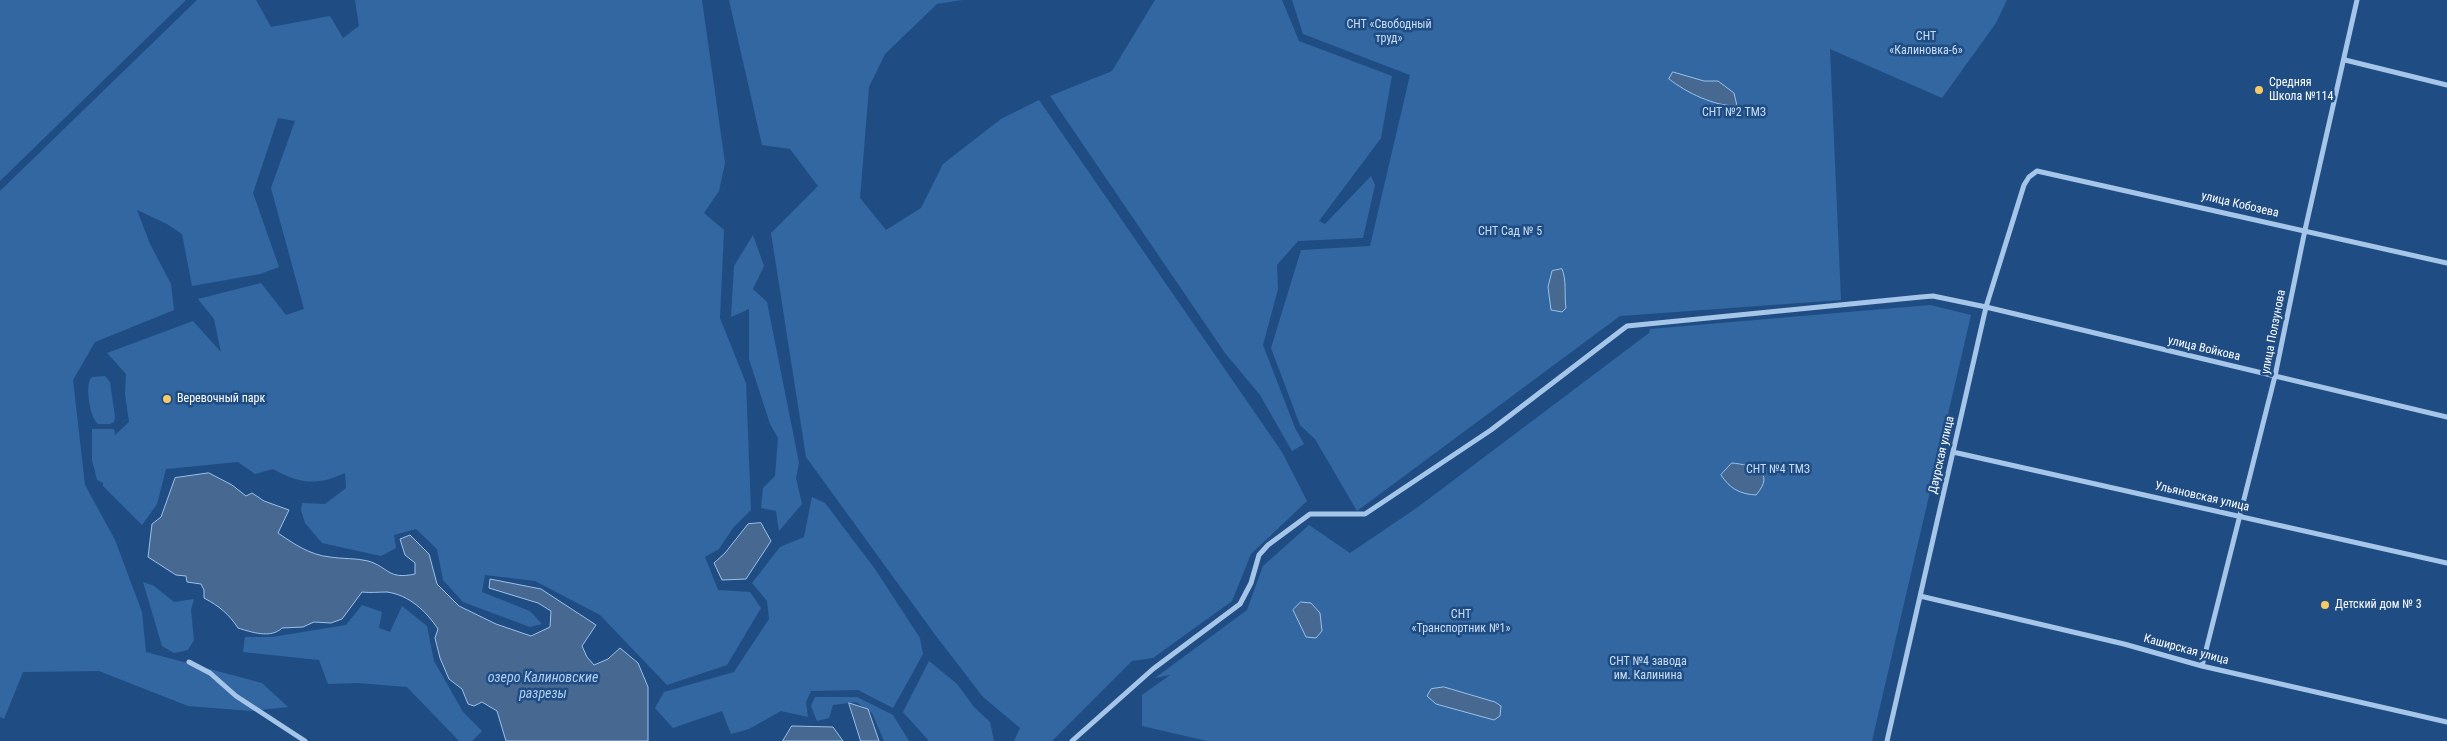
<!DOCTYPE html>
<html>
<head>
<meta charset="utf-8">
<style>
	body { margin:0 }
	canvas { display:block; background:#1f4d83 }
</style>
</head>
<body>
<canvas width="2447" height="741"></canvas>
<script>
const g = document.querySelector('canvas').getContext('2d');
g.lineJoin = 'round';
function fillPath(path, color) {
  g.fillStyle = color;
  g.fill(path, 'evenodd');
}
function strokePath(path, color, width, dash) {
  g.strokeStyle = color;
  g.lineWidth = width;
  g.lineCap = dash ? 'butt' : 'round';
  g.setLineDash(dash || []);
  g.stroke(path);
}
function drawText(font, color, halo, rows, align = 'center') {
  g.font = font + ' "Roboto Condensed",sans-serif';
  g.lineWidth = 5;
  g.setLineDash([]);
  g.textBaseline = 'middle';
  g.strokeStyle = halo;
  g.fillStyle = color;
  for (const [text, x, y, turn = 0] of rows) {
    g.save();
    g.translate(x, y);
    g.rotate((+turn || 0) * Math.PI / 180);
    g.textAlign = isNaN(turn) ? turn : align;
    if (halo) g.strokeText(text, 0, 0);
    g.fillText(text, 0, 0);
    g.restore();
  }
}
const green = new Path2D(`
	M 0,0 L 186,0 L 0,181 Z
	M 197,0 L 256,0 L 271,27 L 330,16 L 343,38 L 359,26 L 355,0 L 702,0 L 725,163 L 719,191 L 704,213 L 724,230 L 720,318 L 746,383 L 751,510 L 733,528 L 719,549 L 705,557 L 718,590 L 750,592 L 761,608 L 727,665 L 667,685 L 600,615 L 535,581 L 485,575 L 482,592 L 530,611 L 542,624 L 530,627 L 463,602 L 443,580 L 437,549 L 416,529 L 394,535 L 396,548 L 381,556 L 322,543 L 305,523 L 301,510 L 302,503 L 325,504 L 346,488 L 345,473 C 317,486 300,484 273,469 L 255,474 L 238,462 L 166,469 L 157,504 L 142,525 L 103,486 L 103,483 L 97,480 L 92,460 L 92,429 L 114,429 L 115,435 L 129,422 L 125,394 L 126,374 L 107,353 L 193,321 L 221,352 L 214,319 L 198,299 L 261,283 L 286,315 L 304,309 L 271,188 L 295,121 L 278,118 L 253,193 L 279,267 L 260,274 L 192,286 L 182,234 L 167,224 L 137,210 L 150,244 L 171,284 L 174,310 L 95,342 L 73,380 L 85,485 L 115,540 L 142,612 L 146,652 L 262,683 L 288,707 L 251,711 L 188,706 L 99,671 L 23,672 L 4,719 L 0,717 L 0,191 Z
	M 729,0 L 962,0 L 937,4 L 885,54 L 869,87 L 860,198 L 886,230 L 921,208 L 943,164 L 1001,119 L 1039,100 L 1282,452 L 1307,501 L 1251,554 L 1232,601 L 1153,658 L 1132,661 L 1052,741 L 1014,741 L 1020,728 L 983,697 L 936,636 L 806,457 L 771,233 L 818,186 L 790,149 L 762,145 Z
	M 1155,0 L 1282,0 L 1299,41 L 1392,76 L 1381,138 L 1319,221 L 1325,224 L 1371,176 L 1375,185 L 1363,238 L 1298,241 L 1277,265 L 1278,289 L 1263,345 L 1295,428 L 1304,444 L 1292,451 L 1260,395 L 1225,353 L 1050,96 L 1112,71 Z
	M 1292,0 L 2007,0 L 1996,23 L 1942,98 L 1830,49 L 1841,300 L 1620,316 L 1357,511 L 1315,439 L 1300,425 L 1271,348 L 1301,250 L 1370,246 L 1410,75 L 1303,34 Z
	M 753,235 L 764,266 L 753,289 L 767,302 L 799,463 L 796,478 L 802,504 L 779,531 L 776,511 L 761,508 L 763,488 L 775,476 L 778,438 L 770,424 L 749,359 L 749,309 L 731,317 L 734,266 Z
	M 1930,305 L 1971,315 L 1872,741 L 1207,741 L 1142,726 L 1142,695 L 1170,675 L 1155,678 L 1247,610 L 1263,566 L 1309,525 L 1350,553 L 1418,507 L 1649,333 L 1650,329 Z
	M 105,376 L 110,382 L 115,417 L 114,422 L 110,424 L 98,424 C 90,418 84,383 92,377 Z
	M 812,497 L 825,503 L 875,569 L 920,638 L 923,654 L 893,708 L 858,690 L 811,691 L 806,702 L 808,717 L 781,711 L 749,729 L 731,734 L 722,711 L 673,728 L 655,708 L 664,692 L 734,672 L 769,619 L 767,601 L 752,583 L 780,547 L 804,537 Z
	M 143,582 L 154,586 L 174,602 L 194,599 L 191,610 L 194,640 L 188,650 L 174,653 L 162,646 Z
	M 362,605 L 382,612 L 379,628 L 390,632 L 402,606 L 427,626 L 434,661 L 463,712 L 482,731 L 472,741 L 459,741 L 407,687 L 358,683 L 328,684 L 319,660 L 243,652 L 245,637 L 272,637 L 346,625 Z
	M 929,661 L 957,684 L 974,707 L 990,722 L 994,741 L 929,741 L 903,712 Z
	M 815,697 L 857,697 L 893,715 L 909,741 L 884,741 L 872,713 L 856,702 L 833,705 L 829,718 L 817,721 L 811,706 Z`);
const water = new Path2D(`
	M 1673,72 L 1704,81 L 1718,81 L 1734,93 L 1737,106 C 1714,106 1687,93 1669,79 Z
	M 1562,269 C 1567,280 1564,295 1566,308 L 1562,312 L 1551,310 L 1548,287 L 1552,271 Z
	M 1732,463 C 1752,465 1777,471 1756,495 C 1740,494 1730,489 1721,475 Z
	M 209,473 L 232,485 L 246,496 L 252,493 L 264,501 L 289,510 L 278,533 C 294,544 310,555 330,557 C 342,559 357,558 368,561 C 389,567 387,580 415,574 L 415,563 L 405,555 L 400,539 L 410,535 L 429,554 L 437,584 L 459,606 L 496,624 L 531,636 L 550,627 L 551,611 L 538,603 L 489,588 L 490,579 L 541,589 L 596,625 L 582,646 L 587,657 L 594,665 L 608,659 L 620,648 L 638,663 L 648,687 L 648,741 L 506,741 L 497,711 L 482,702 L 474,706 L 468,704 L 462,689 L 449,679 L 440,658 L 435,638 L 438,629 C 426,611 409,595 387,592 C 379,592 370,593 362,592 L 342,619 L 331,623 L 314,622 L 303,627 L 282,628 C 271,639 251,632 238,628 C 229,614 219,606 204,598 L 204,590 L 201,584 L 187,582 L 186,576 L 176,575 L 148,557 L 152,524 L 161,517 L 175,478 Z
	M 761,523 L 771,541 L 746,579 L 722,580 L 714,563 L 725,553 L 748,524 Z
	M 1301,602 L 1311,603 L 1320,613 L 1322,631 L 1316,638 L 1306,637 L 1293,610 Z
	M 1444,687 L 1495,702 L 1501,706 L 1500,716 L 1494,720 L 1436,704 L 1427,696 L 1431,689 Z
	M 849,703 L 868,709 L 879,741 L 861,741 Z
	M 792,726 L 833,727 L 843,741 L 783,741 Z`);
const street = new Path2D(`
	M 2345,60 L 2447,85
	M 1953,452 L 2447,563
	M 1920,596 L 2124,644 L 2202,666 L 2447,722
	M 189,662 L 210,673 L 236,696 L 305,741
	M 2202,666 L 2275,376 L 2305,230 L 2357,0
	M 1072,741 L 1153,669 L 1240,604 L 1251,583 L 1259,555 L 1268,545 L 1310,514 L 1365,514 L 1491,430 L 1627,326 L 1921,297 L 1933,296 L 1986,307 L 2447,417
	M 1887,741 L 1986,307 L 2024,185 L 2029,177 L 2037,171 L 2447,263`);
const markers = [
	[2259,90,5,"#f8ca65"],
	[167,399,5,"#f8ca65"],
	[2325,605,5,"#f8ca65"]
];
const parkNames = [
	["СНТ «Свободный",1389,25],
	["труд»",1389,39],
	["СНТ",1926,37],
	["«Калиновка-6»",1926,51],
	["СНТ №2 ТМЗ",1734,113],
	["СНТ Сад № 5",1510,232],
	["СНТ №4 ТМЗ",1778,470],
	["СНТ",1461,615],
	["«Транспортник №1»",1461,629],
	["СНТ №4 завода",1648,662],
	["им. Калинина",1648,676]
];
const poiNames = [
	["Средняя",2269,83],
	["Школа №114",2269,97],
	["Веревочный парк",177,399],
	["Детский дом № 3",2335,605]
];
const streetNames = [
	["улица Кобозева",2240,205,13],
	["улица Ползунова",2274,332,-79],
	["улица Войкова",2204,349,13],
	["Даурская улица",1942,455,-77],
	["Ульяновская улица",2202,497,13],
	["Каширская улица",2186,650,15]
];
const waterNames = [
	["озеро Калиновские",543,678],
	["разрезы",543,694]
];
fillPath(green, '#3267a1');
fillPath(water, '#476890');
strokePath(water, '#99c1eb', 1);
strokePath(street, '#a5c5e9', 5);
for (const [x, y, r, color] of markers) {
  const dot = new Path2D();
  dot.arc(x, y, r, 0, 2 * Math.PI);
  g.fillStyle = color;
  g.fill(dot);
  strokePath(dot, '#1f4d83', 2);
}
drawText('12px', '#cadff7', '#1f4d83', parkNames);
drawText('12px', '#fff', '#1f4d83', poiNames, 'left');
drawText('12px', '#fff', '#1f4d83', streetNames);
drawText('italic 14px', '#b1cff1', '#1f4d83', waterNames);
</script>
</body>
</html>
